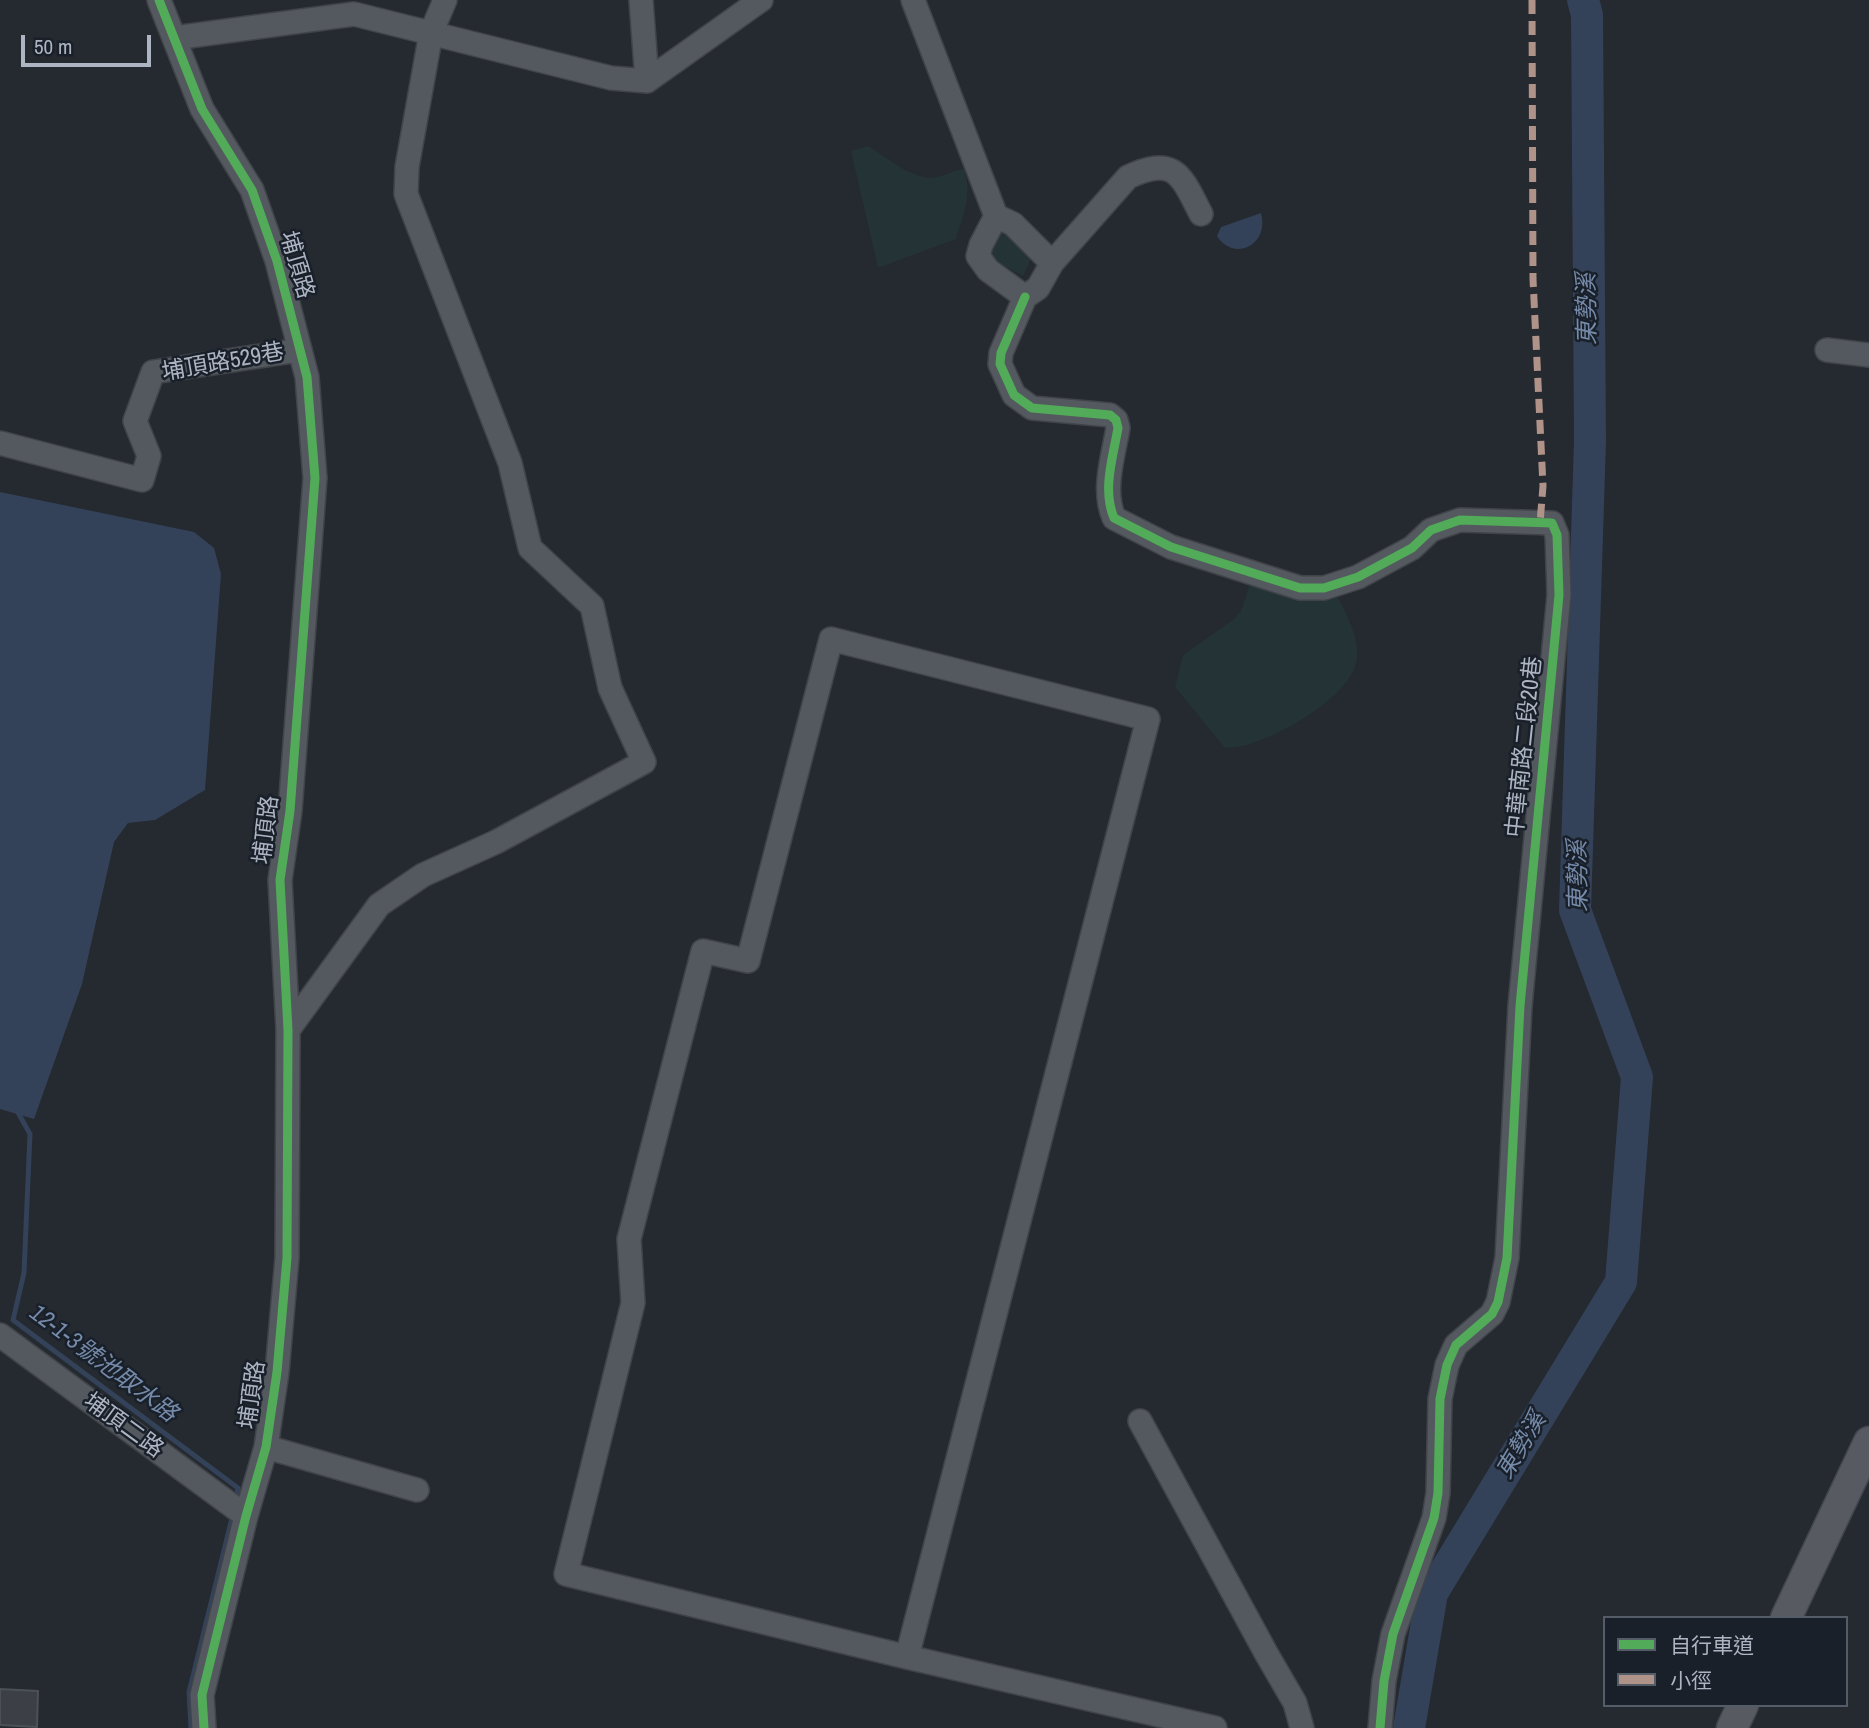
<!DOCTYPE html>
<html>
<head>
<meta charset="utf-8">
<style>
	body { margin:0 }
	#map { position:relative; width:1869px; height:1728px; overflow:hidden; background:#252930; font-family:"Archivo Narrow","Noto Sans TC",sans-serif }
	canvas { display:block }
	.legend { position:absolute; left:1603px; top:1616px; width:245px; height:91px; box-sizing:border-box; background:#19202a; border:2px solid #545c67; margin:0; padding:9px 12px; list-style:none; font-size:21px; color:#adb5c3 }
	.legend li { display:flex; align-items:center; gap:14px; height:35px }
	.legend b { width:35px; border:2px solid #545c67 }
	.scale { position:absolute; left:21px; top:35px; width:130px; height:32px; box-sizing:border-box; border:4px solid #adb5c3; border-top:0; padding-left:9px; font-size:21px; line-height:24px; white-space:nowrap; color:#adb5c3; -webkit-text-stroke:5px #19202a; paint-order:stroke }
</style>
</head>
<body>
<div id="map">
<canvas width="1869" height="1728"></canvas>
<ul class="legend">
<li><b style="height:9px;background:#51ab58"></b>自行車道</li>
<li><b style="height:9px;background:#af9288"></b>小徑</li>
</ul>
<div class="scale">50 m</div>
</div>
<script>
const g = document.querySelector('canvas').getContext('2d');
g.lineJoin = 'round';
function fillPath(path, color) {
  g.fillStyle = color;
  g.fill(path, 'evenodd');
}
function strokePath(path, color, width, dash) {
  g.strokeStyle = color;
  g.lineWidth = width;
  g.lineCap = dash ? 'butt' : 'round';
  g.setLineDash(dash || []);
  g.stroke(path);
}
function drawText(font, color, halo, rows, align = 'center') {
  g.font = font + ' "Archivo Narrow","Noto Sans TC",sans-serif';
  g.lineWidth = 5;
  g.setLineDash([]);
  g.textBaseline = 'middle';
  g.strokeStyle = halo;
  g.fillStyle = color;
  for (const [text, x, y, turn = 0] of rows) {
    g.save();
    g.translate(x, y);
    g.rotate((+turn || 0) * Math.PI / 180);
    g.textAlign = isNaN(turn) ? turn : align;
    if (halo) g.strokeText(text, 0, 0);
    g.fillText(text, 0, 0);
    g.restore();
  }
}
const green = new Path2D(`
	M 868,146 C 887,157 914,182 937,177 C 947,175 954,170 964,169 C 973,195 963,214 956,239 L 878,268 L 851,151 Z
	M 991,210 L 1033,254 L 1023,276 L 982,254 Z
	M 1253,575 L 1331,583 C 1341,606 1360,633 1357,659 C 1351,697 1281,735 1247,745 C 1240,747 1232,747 1225,748 L 1175,687 L 1183,655 L 1233,620 L 1241,611 Z`);
const water = new Path2D(`
	M 1261,213 C 1270,246 1233,262 1217,236 L 1221,227 Z
	M 0,492 L 194,532 L 214,548 L 221,574 L 205,790 L 155,820 L 128,823 L 114,842 L 82,984 L 34,1119 L 0,1109 Z`);
const stream = new Path2D(`
	M 16,1109 L 30,1134 L 24,1273 L 13,1320 L 238,1488 L 236,1499 L 233,1497
	M 191,1728 L 189,1692 L 231,1522`);
const river = new Path2D(`
	M 1409,1728 L 1432,1593 L 1621,1282 L 1637,1077 L 1575,910 L 1590,441 L 1587,15 L 1583,0`);
const building = new Path2D(`
	M 0,1689 L 38,1691 L 37,1727 L 0,1725 Z`);
const minor = new Path2D(`
	M 159,0 L 202,109 L 252,190 L 277,261 L 307,377 L 315,478 L 290,811 L 280,880 L 288,1030 L 287,1258 L 277,1372 L 266,1447 L 246,1516 L 202,1695 L 204,1728
	M 641,0 L 647,81
	M 913,0 L 996,216 L 1013,224 L 1052,263
	M 174,38 L 354,14 L 611,78 L 647,81 L 761,0
	M 996,216 L 981,245 L 978,256 L 988,270 L 1025,297
	M 1025,297 L 1001,353 L 1000,364 L 1014,395 L 1032,408 L 1110,415 L 1116,420 L 1118,428 C 1113,457 1102,490 1114,518 L 1171,547 L 1300,588 L 1324,588 L 1358,577 L 1412,548 L 1431,530 L 1460,520 L 1552,523 L 1557,535 L 1559,595 L 1520,1006 L 1507,1258 L 1498,1302 L 1492,1314 L 1456,1345 L 1447,1365 L 1440,1399 L 1438,1493 L 1434,1518 L 1393,1634 L 1384,1681 L 1380,1728
	M 1025,297 L 1038,288 L 1052,263 L 1128,177 C 1175,155 1181,175 1201,214
	M 1827,350 L 1869,355
	M 0,443 L 142,480 L 149,456 L 135,421 L 153,372 L 300,350
	M 288,1030 L 379,905 L 423,875 L 496,842 L 644,762 L 610,688 L 592,606 L 530,548 L 510,463 L 406,194 L 407,167 L 431,33 L 445,0
	M 0,1335 L 246,1516
	M 1140,1421 L 1266,1653 L 1295,1703 L 1302,1728
	M 266,1447 L 417,1490
	M 907,1657 L 1148,719 L 831,639 L 748,961 L 703,951 L 629,1239 L 633,1303 L 566,1574 L 907,1657 L 1215,1728`);
const major = new Path2D(`
	M 1786,1618 L 1869,1442
	M 1732,1728 L 1743,1705`);
const quiet = new Path2D(`
	M 1532,0 L 1533,279 L 1543,486 L 1540,523`);
const cycleway = new Path2D(`
	M 159,0 L 202,109 L 252,190 L 277,261 L 307,377 L 315,478 L 290,811 L 280,880 L 288,1030 L 287,1258 L 277,1372 L 266,1447 L 246,1516 L 202,1695 L 204,1728
	M 1025,297 L 1001,353 L 1000,364 L 1014,395 L 1032,408 L 1110,415 L 1116,420 L 1118,428 C 1113,457 1102,490 1114,518 L 1171,547 L 1300,588 L 1324,588 L 1358,577 L 1412,548 L 1431,530 L 1460,520 L 1552,523 L 1557,535 L 1559,595 L 1520,1006 L 1507,1258 L 1498,1302 L 1492,1314 L 1456,1345 L 1447,1365 L 1440,1399 L 1438,1493 L 1434,1518 L 1393,1634 L 1384,1681 L 1380,1728`);
const streetNames = [
	["埔頂路",296,265,74],
	["埔頂路529巷",223,363,-10],
	["中華南路二段20巷",1525,747,-84],
	["埔頂路",267,830,-83],
	["埔頂路",253,1395,-82],
	["埔頂二路",123,1426,36]
];
const waterNames = [
	["東勢溪",1588,309,-91],
	["東勢溪",1579,876,-91],
	["12-1-3號池取水路",103,1364,37],
	["東勢溪",1522,1446,-59]
];
fillPath(green, '#233336');
fillPath(water, '#334258');
strokePath(stream, '#334258', 5);
strokePath(river, '#334258', 32);
fillPath(building, '#3c3f45');
strokePath(building, '#4c5158', 2);
strokePath(minor, '#404449', 26);
strokePath(major, '#42464d', 33);
strokePath(minor, '#54585f', 23);
strokePath(major, '#575a61', 30);
strokePath(quiet, '#af9288', 7, [14, 7]);
strokePath(cycleway, '#51ab58', 9);
drawText('23px', '#adb5c3', '#19202a', streetNames);
drawText('italic 24px', '#768baa', '#19202a', waterNames);
</script>
</body>
</html>
